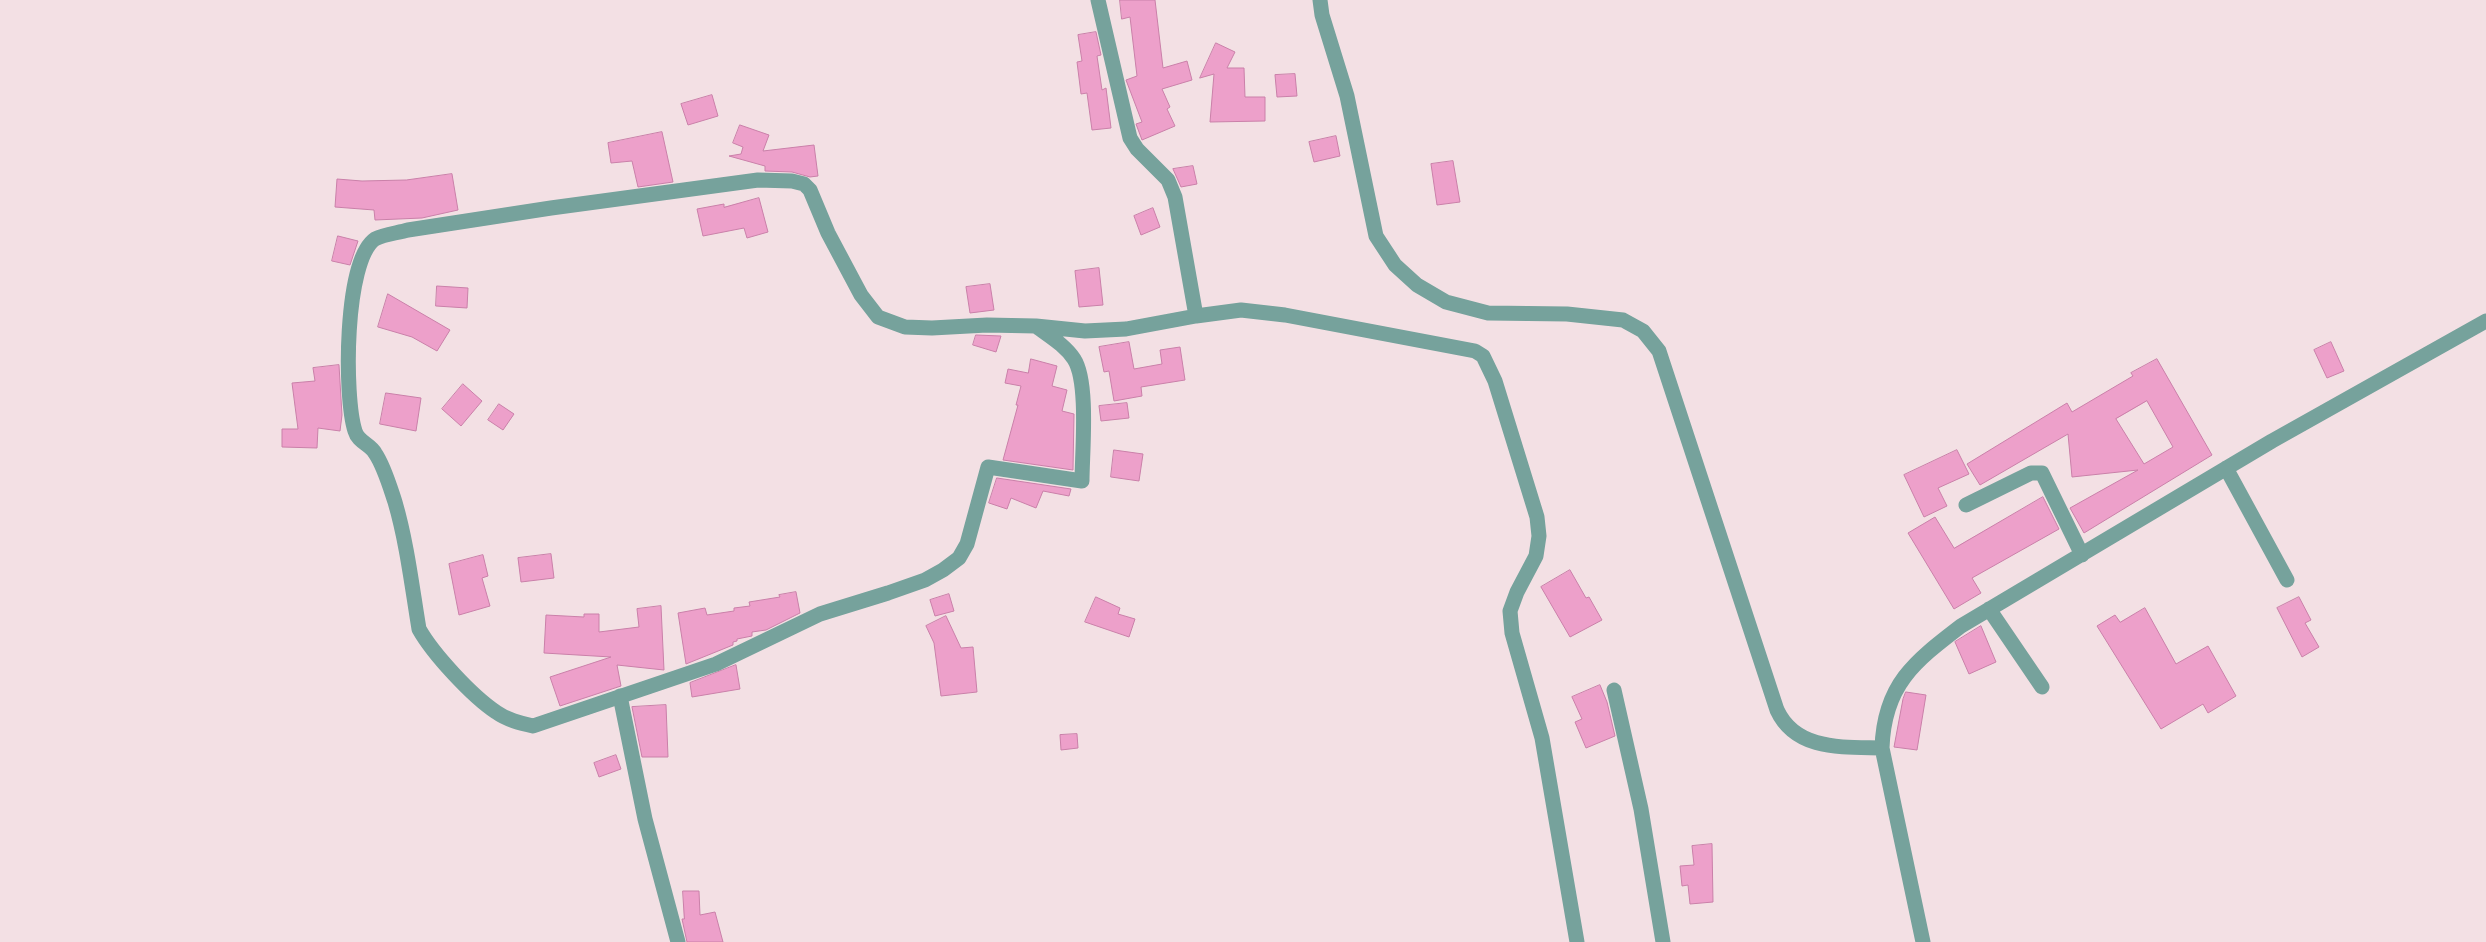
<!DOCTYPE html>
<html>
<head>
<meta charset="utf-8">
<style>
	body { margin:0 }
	canvas { display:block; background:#f3e0e4 }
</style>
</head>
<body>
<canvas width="2486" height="942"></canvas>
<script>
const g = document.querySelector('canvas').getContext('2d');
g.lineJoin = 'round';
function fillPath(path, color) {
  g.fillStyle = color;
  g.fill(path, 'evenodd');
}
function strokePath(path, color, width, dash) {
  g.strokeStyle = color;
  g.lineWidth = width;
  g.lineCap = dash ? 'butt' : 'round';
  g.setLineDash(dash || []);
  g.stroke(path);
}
const building = new Path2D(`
	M 1120,0 L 1155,0 L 1163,68 L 1187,61 L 1192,80 L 1162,89 L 1170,107 L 1167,109 L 1175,126 L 1142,140 L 1136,124 L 1142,122 L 1126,80 L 1137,76 L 1130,17 L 1122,19 Z
	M 1096,32 L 1101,55 L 1097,56 L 1102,90 L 1106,88 L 1111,128 L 1092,130 L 1087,93 L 1081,94 L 1077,62 L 1082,61 L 1078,35 Z
	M 1216,43 L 1235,52 L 1227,68 L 1244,68 L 1245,97 L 1265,97 L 1265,121 L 1210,122 L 1214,74 L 1200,78 Z
	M 1295,74 L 1297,96 L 1277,97 L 1275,75 Z
	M 712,95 L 718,116 L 688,125 L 681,104 Z
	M 740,125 L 769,135 L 763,151 L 814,145 L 818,176 L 810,177 L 792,172 L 765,171 L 765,166 L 729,156 L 741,154 L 743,147 L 733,143 Z
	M 662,132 L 673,182 L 638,187 L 632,161 L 611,163 L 608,143 Z
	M 1336,136 L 1340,156 L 1314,162 L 1309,142 Z
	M 1453,161 L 1460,202 L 1437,205 L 1431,164 Z
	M 1193,166 L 1197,184 L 1181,187 L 1173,169 Z
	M 452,174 L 458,210 L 422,218 L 375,220 L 374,210 L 335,207 L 337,179 L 362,181 L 406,180 Z
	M 759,198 L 768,232 L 747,238 L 744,228 L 703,236 L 697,209 L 724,204 L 724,207 Z
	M 1153,208 L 1160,227 L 1141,235 L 1134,216 Z
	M 338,236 L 358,241 L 350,265 L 332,261 Z
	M 1099,268 L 1103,305 L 1079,307 L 1075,271 Z
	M 990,284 L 994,310 L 970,313 L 966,287 Z
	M 437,286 L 468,288 L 467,308 L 436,306 Z
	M 388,294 L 450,330 L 437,351 L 412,337 L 378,327 Z
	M 976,335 L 1001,336 L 996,352 L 973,345 Z
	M 1129,342 L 1134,369 L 1162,364 L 1160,350 L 1180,347 L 1185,380 L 1141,387 L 1142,396 L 1114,401 L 1109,371 L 1104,372 L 1099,347 Z
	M 2331,342 L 2344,371 L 2327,378 L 2314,350 Z
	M 1031,359 L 1057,366 L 1052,386 L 1067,390 L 1062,411 L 1074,414 L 1073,470 L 1003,460 L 1018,405 L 1016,405 L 1021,386 L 1005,383 L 1008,369 L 1028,373 Z
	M 2157,359 L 2212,455 L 2084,533 L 2070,508 L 2138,470 L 2072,477 L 2068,434 L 1980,485 L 1967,464 L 2067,403 L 2072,412 L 2133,376 L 2131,373 ZM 2147,401 L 2173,447 L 2144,464 L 2116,419 Z
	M 339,365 L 342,415 L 340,431 L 318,428 L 317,448 L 282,447 L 282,429 L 298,429 L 292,383 L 315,381 L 313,368 Z
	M 463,384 L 482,401 L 461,426 L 442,409 Z
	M 386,393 L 421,398 L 416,431 L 380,424 Z
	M 1127,403 L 1129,418 L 1101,421 L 1099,406 Z
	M 499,404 L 514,414 L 503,430 L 488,420 Z
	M 1114,450 L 1143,454 L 1139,481 L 1111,477 Z
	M 1957,450 L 1969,474 L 1938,488 L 1947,506 L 1924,517 L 1904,475 Z
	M 997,478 L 1071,489 L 1069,496 L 1043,491 L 1036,508 L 1011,498 L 1007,509 L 989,503 Z
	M 2043,497 L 2059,529 L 1972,578 L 1981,593 L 1954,609 L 1908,533 L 1935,517 L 1954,548 Z
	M 551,554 L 554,578 L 521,582 L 518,558 Z
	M 483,555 L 488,576 L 482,578 L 490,606 L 459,615 L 449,564 Z
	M 1570,570 L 1586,598 L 1589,597 L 1602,620 L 1570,637 L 1541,587 Z
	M 796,592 L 800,613 L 766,630 L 752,632 L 752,636 L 737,639 L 737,641 L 733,642 L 733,645 L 686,664 L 678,613 L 705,608 L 707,615 L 734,611 L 734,608 L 750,606 L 749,602 L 780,597 L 779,595 Z
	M 949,594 L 954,611 L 935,616 L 930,600 Z
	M 1096,597 L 1120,608 L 1118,614 L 1135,619 L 1129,637 L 1085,622 Z
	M 2299,597 L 2311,620 L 2305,623 L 2319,647 L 2302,657 L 2277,608 Z
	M 661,606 L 664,670 L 617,665 L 621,686 L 560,706 L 550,677 L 611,657 L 544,653 L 546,615 L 584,617 L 584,614 L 599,614 L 599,632 L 639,627 L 637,609 Z
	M 2145,608 L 2176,664 L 2208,646 L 2236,696 L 2208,713 L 2203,704 L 2161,729 L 2097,626 L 2115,615 L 2120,622 Z
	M 946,616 L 961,648 L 973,647 L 977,692 L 941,696 L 934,643 L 926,626 Z
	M 1981,626 L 1996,662 L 1969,674 L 1955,642 Z
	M 736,665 L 740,689 L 692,697 L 690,683 Z
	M 1600,685 L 1607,702 L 1615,736 L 1586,748 L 1575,722 L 1582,719 L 1572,697 Z
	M 1906,692 L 1926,695 L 1917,750 L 1894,747 L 1903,699 Z
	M 666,705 L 668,757 L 642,757 L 632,707 Z
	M 1077,734 L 1078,748 L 1061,750 L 1060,735 Z
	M 616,755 L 621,769 L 599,777 L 594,763 Z
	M 1712,844 L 1713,902 L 1690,904 L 1688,885 L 1682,886 L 1680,866 L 1694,865 L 1692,846 Z
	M 683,891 L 699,891 L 700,915 L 715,912 L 723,942 L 687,942 L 682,919 L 684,919 Z`);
const minor = new Path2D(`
	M 1098,0 L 1130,138 L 1137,149 L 1168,180 L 1175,197 L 1196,316 L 1241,310 L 1285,315 L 1475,351 L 1483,356 L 1495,381 L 1537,517 L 1539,536 L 1536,556 L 1517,592 L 1510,611 L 1512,633 L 1542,738 L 1577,942
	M 1320,0 L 1322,15 L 1347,96 L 1376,236 L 1395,265 L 1417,285 L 1446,302 L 1488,313 L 1567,314 L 1623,320 L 1643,331 L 1659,351 L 1777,710 C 1796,751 1843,747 1882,748
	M 1036,326 C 1049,336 1065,345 1074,359 C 1089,382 1082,453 1082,481 L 988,467 L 967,544 L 959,558 L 943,570 L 925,580 L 888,593 L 820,614 L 716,664 L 533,726 C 520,723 507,720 496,712 C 472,696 433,654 419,629 C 412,587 407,543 395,502 C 390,487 384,466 375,453 C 370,444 358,442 355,431 C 344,397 344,261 375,239 C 384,234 398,233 408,230 L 551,208 L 758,180 L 792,181 L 804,184 L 810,190 L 828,233 L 861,295 L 878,317 L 905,327 L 932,328 L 987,325 L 1036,326 L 1085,331 L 1126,329 L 1196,316
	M 2226,468 L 2287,580
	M 1966,505 L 2031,473 L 2042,473 L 2082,555
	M 1989,609 L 2042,687
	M 1614,690 L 1641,809 L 1663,942
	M 620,696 L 645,819 L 678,942
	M 1923,942 L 1882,748 C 1884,685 1914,662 1961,626 L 2272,441 L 2486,321`);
fillPath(building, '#eda0ca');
strokePath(building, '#ca80a9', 1);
strokePath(minor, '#76a29c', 15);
</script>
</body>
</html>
